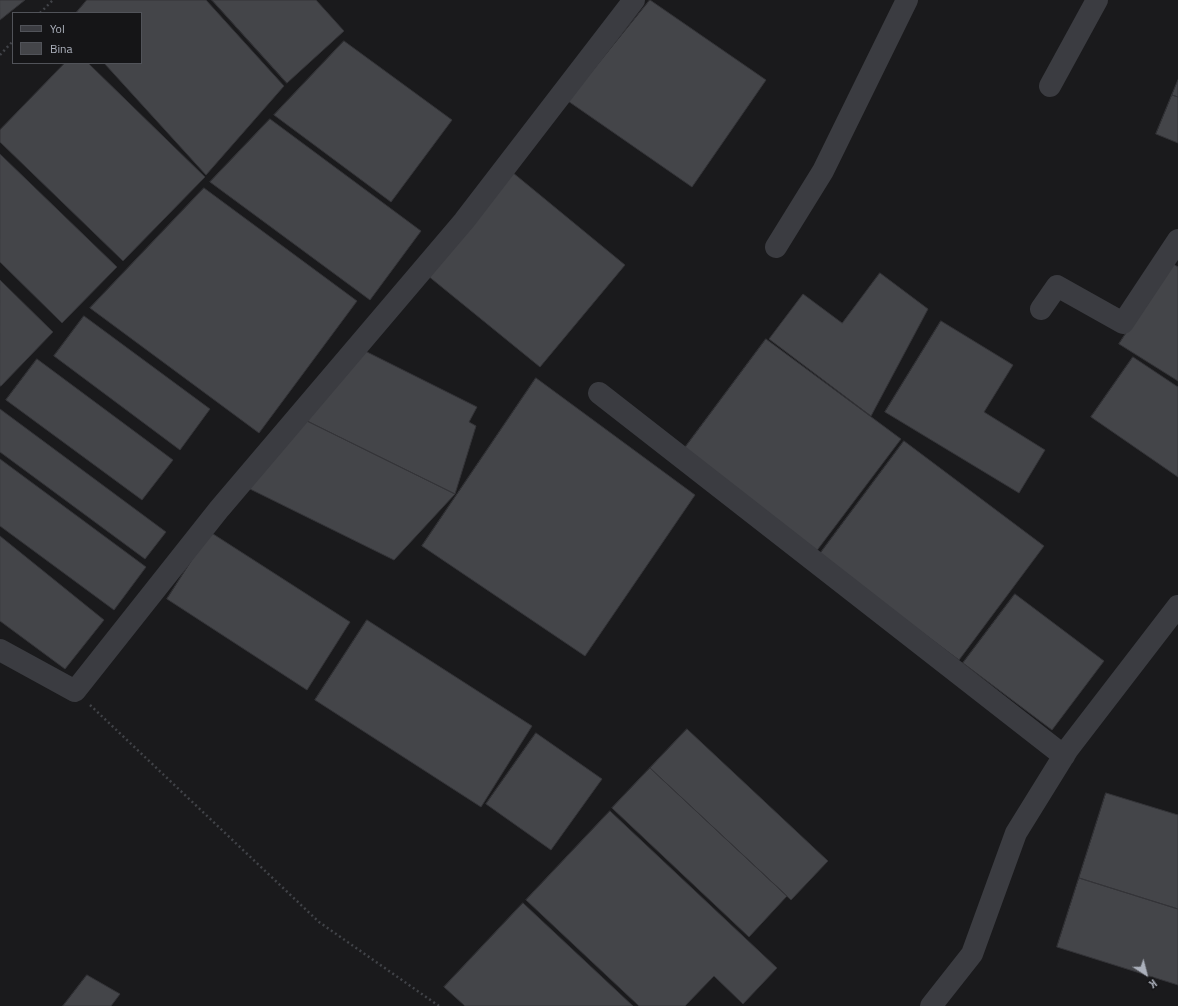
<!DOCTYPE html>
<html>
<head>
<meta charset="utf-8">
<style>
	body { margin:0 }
	#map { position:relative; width:1178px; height:1006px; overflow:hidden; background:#1a1a1c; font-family:"Titillium Web",sans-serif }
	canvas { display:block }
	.legend { position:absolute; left:12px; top:12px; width:130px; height:52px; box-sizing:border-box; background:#151517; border:1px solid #515359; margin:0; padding:5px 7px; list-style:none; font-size:12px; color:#acb1bc }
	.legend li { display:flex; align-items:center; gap:8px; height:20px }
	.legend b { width:20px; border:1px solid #515359 }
	.north { position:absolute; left:1126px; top:954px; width:40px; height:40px; -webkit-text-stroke:3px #151517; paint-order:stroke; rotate:144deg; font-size:11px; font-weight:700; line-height:16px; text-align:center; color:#acb1bc }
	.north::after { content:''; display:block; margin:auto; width:14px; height:18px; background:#acb1bc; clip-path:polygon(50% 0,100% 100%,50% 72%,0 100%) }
</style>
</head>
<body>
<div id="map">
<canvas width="1178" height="1006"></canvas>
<ul class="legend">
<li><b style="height:5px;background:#3b3c41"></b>Yol</li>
<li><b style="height:11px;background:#444549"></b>Bina</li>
</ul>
<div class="north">K</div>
</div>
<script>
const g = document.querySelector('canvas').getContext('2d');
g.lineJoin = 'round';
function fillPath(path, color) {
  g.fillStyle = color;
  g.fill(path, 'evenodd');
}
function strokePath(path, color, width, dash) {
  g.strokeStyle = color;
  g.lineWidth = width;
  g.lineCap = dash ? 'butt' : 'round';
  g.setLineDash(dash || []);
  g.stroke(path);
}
const building = new Path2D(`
	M 0,0 L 25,0 L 0,20 Z
	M 87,0 L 206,0 L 284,86 L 206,175 L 104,63 L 141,63 L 141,13 L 76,13 Z
	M 212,0 L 316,0 L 344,31 L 287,83 Z
	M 650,0 L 766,80 L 692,187 L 568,101 Z
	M 344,41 L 452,120 L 391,202 L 274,115 Z
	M 65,63 L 88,63 L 205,177 L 123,261 L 0,142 L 0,130 Z
	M 1178,80 L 1178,97 L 1172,95 Z
	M 1172,95 L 1178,97 L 1178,143 L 1156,134 Z
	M 270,119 L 421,231 L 370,300 L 210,182 Z
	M 0,154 L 117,267 L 62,323 L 0,262 Z
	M 512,172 L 625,265 L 540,367 L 427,275 Z
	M 204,188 L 357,301 L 259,433 L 90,308 Z
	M 1172,263 L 1178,267 L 1178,381 L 1119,344 Z
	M 880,273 L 928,309 L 871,416 L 769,339 L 803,294 L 842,323 Z
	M 0,280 L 53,332 L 1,386 L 0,386 Z
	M 84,316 L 210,409 L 180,450 L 54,356 Z
	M 941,321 L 1013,365 L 984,412 L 1045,450 L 1019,493 L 885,412 Z
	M 766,339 L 901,439 L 815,553 L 681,453 Z
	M 361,349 L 477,407 L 469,422 L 476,426 L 455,494 L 303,419 Z
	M 1133,357 L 1178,387 L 1178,477 L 1091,417 Z
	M 37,359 L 173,460 L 142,500 L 6,400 Z
	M 536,378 L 695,495 L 585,656 L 422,546 Z
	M 0,409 L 166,532 L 145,559 L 0,452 Z
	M 303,419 L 455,494 L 394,560 L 248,488 Z
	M 904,441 L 1044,546 L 959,660 L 819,555 Z
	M 0,459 L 146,567 L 114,610 L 0,526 Z
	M 210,532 L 350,622 L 307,690 L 167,599 Z
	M 0,536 L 104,620 L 65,669 L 0,621 Z
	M 1015,594 L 1104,661 L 1052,730 L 963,663 Z
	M 367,620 L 532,726 L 481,807 L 315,700 Z
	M 687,729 L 828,861 L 791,900 L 650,768 Z
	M 536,733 L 602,779 L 551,850 L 486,804 Z
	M 650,768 L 787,896 L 749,937 L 612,808 Z
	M 1106,793 L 1178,815 L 1178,909 L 1079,878 Z
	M 610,811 L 777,968 L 743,1004 L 714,976 L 685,1006 L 639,1006 L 526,900 Z
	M 1079,878 L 1178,909 L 1178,985 L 1057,947 Z
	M 523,903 L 633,1006 L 465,1006 L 444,987 Z
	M 87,975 L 120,994 L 111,1006 L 63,1006 Z`);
const path = new Path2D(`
	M 40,13 L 53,0
	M 0,55 L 13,41
	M 90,705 L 319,922 L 439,1006`);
const minor = new Path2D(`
	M 1050,86 L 1097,0
	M 776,247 L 823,171 L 907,0
	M 1041,309 L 1057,286 L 1123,323 L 1178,240
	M 599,393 L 1064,756
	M 0,650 L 75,691 L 220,508 L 464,221 L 634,0
	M 931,1006 L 972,954 L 1016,833 L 1068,749 L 1178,606`);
fillPath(building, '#444549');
strokePath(building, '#343438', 1);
strokePath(path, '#414348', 2.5, [2, 3]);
strokePath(minor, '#3b3c41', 22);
</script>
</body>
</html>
